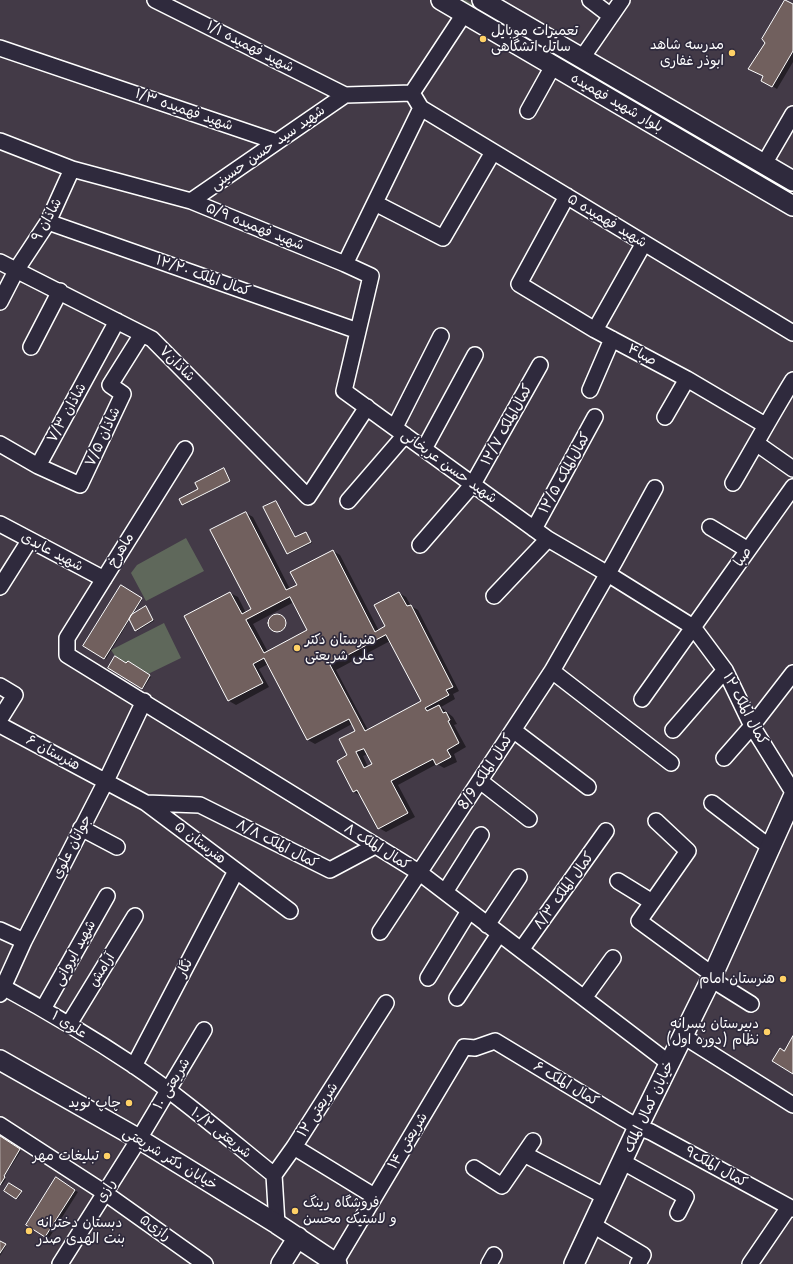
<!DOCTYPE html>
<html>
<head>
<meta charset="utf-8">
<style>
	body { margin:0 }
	canvas { display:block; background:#433a47 }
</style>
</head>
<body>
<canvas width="793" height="1264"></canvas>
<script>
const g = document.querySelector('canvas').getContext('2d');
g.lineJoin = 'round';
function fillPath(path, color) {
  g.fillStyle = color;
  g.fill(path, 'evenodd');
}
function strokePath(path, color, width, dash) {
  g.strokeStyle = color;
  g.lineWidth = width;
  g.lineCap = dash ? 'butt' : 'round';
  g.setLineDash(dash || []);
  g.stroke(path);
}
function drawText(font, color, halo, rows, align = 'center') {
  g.font = font + ' "Playpen Sans","Playpen Sans Arabic",sans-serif';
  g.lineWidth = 3.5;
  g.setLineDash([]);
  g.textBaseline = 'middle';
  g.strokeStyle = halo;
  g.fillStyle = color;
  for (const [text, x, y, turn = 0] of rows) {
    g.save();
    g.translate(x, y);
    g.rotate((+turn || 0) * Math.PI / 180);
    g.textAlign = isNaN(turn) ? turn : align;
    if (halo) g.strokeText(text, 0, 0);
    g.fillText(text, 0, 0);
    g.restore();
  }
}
const green = new Path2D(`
	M 457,0 L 466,0 L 752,165 L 748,172 Z
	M 186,538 L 204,571 L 146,601 L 131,573 L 137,565 Z
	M 164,623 L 181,658 L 148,674 L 128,661 L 126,663 L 115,656 L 111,650 Z`);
const shadow = new Path2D(`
	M 793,5 L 793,62 L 777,89 L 762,80 Z
	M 225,470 L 231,481 L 184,505 L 183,504 Z
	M 276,502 L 296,538 L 306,533 L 312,543 L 289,554 L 288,554 L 265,508 Z
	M 246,513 L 253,517 L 290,589 L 298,585 L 333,551 L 340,555 L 379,631 L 386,627 L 399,593 L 406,597 L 411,606 L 418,610 L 459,691 L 453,694 L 455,699 L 441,707 L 453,717 L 457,724 L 454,725 L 466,747 L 454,754 L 457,762 L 444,768 L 437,764 L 398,785 L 415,817 L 386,832 L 379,828 L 361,796 L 354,792 L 349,756 L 356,731 L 352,724 L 315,744 L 308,740 L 268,664 L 259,669 L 269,687 L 236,705 L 229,701 L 185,616 L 230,593 L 238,597 L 246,613 L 252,610 ZM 294,602 L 308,630 L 268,652 L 253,624 ZM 390,641 L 423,701 L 368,730 L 336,670 ZM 368,754 L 373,764 L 368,767 L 363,756 Z
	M 121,587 L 142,600 L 132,616 L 146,607 L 154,621 L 137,631 L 130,619 L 106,659 L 85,646 Z
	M270 624a8 8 0 1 1 16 0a8 8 0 1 1-16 0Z
	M 128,662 L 151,677 L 143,689 L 109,667 L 126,664 Z
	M 0,1137 L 21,1151 L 4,1177 L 6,1179 L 2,1185 L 0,1184 Z
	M 57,1179 L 78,1192 L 49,1238 L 27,1225 Z
	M 9,1184 L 22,1192 L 18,1199 L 5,1191 Z
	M 0,1242 L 6,1246 L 0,1256 Z`);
const building = new Path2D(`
	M 785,0 L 793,4 L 793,51 L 772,87 L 761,81 L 763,76 L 748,69 L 765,43 L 762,39 Z
	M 224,468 L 230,481 L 182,505 L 179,499 L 198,489 L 195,483 Z
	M 276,501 L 295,537 L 306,532 L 311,542 L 287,554 L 263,507 Z
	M 246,512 L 286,590 L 297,585 L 290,572 L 333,550 L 375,632 L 385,626 L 374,605 L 399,592 L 407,606 L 411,605 L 453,687 L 446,690 L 449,695 L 425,708 L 427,711 L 439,705 L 443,713 L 446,712 L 450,720 L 448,721 L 459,743 L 447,750 L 451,757 L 436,765 L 433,759 L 391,781 L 408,813 L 378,829 L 357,790 L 353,792 L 337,761 L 347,755 L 339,739 L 355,731 L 349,719 L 307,740 L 264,658 L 253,664 L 263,683 L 228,701 L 184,616 L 230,592 L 242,614 L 251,609 L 210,530 ZM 290,597 L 307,630 L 264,653 L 246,620 ZM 386,635 L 421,701 L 365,731 L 330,665 ZM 364,749 L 372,764 L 364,768 L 356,752 Z
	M 121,585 L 142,598 L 104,659 L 83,646 Z
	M 146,606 L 153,620 L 135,631 L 129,619 L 131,615 Z
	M268 623a9 9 0 1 1 18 0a9 9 0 1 1-18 0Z
	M 115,656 L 126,663 L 128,661 L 150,675 L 142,689 L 108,668 Z
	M 793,1036 L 793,1074 L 772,1061 L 780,1048 L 784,1051 Z
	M 0,1136 L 20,1149 L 4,1176 L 5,1177 L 0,1185 Z
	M 56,1177 L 75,1190 L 45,1237 L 26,1225 Z
	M 9,1183 L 22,1191 L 16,1199 L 4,1191 Z
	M 0,1241 L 6,1244 L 0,1253 Z`);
const minor = new Path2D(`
	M 155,0 L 345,95 L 412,93
	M 590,0 L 611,16
	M 464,14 L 412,93 L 421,108 L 793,333
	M 0,48 L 277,142
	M 582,58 L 622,0
	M 528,111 L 553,66
	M 0,141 L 72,169 L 191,201 L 345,264 L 421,108
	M 764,164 L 793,114
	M 567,196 L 519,284 L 595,330 L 687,379 L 765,425
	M 191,201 L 345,95
	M 375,203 L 443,238 L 493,152
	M 48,222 L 358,331
	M 0,262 L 152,339 L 308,497 L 367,407
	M 345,264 L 371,276 L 344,391 L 548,539 L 608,574 L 693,627 L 725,670 L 752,726 L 793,792
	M 0,302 L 17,269 L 48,222 L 72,169
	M 595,330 L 644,243
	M 31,347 L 60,291
	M 590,390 L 612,339
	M 665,417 L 687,379
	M 395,427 L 441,336
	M 756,443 L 793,469
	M 0,444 L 38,466 L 117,321
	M 185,449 L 67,638 L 67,655 L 420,873 L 669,1063
	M 424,449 L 475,355
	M 38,466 L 80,485 L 123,394 L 110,385 L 142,334
	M 733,483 C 753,449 772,414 793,380
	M 348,501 L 405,435
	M 0,524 L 104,579
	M 710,527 L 748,550
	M 534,529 L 595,417
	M 420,545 L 473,484 L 540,365
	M 0,587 L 29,541
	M 494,596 L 548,539
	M 552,671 L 671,763
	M 0,686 L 15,695 L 0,719
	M 642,699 L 793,487
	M 0,725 L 146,803 L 290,911
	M 513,730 L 588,787
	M 673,730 L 725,670
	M 724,758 L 752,726 L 793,673
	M 480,781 L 529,819
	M 146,803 L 200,805 L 330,870 L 375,846
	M 712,803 L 759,839 L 771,847
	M 656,821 L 688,851 L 639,921 L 713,975
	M 81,828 L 117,847
	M 618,881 L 652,902
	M 445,892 L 481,835
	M 487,925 L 519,877
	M 0,930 L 24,941
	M 380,932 L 552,671 L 615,561 L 655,488
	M 521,950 L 606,831
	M 428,978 L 469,911
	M 711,979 L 751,1004
	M 3,987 C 47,1011 91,1037 133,1065 C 182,1098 228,1138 274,1175
	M 0,994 L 24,941 L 106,781 L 144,701
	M 457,998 L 499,934
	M 584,998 L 613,958
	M 43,1009 L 107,896
	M 69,1024 L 135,916
	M 683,1036 L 793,1105
	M 134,1066 L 236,871
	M 0,1125 L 105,1193 L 205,1264
	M 294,1147 L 374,1196
	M 524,1154 L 606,1197
	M 623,1162 L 686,1197 L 678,1213
	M 474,1168 L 502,1186 L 533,1141
	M 277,1224 L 274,1175 L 294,1147 L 386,1003
	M 593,1225 L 643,1255 L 638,1264
	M 335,1263 L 464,1047 L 475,1048 L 495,1041 L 624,1119 L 638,1127 L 651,1132 L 793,1209
	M 60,1264 L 139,1139 L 204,1030
	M 489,1264 L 494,1255
	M 750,1264 L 789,1207`);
const major = new Path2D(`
	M 441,0 L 793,206
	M 482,0 L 793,181
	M 0,1060 L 139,1139 L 277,1224 L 337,1264
	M 281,1264 L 298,1237
	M 574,1264 L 638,1127 L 711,979 L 793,797`);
const markers = [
	[483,39,4,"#ffd166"],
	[732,53,4,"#ffd166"],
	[297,648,4,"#ffd166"],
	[783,979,4,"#ffd166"],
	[767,1032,4,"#ffd166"],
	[129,1103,4,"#ffd166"],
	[107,1156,4,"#ffd166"],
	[295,1211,4,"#ffd166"],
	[29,1231,4,"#ffd166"]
];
const poiNames = [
	["تعمیرات موبایل",491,31,"left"],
	["ساتل اتشگاهی",491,47,"left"],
	["مدرسه شاهد",724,45],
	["ابوذر غفاری",724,61],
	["هنرستان دکتر",305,640,"left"],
	["علی شریعتی",305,656,"left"],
	["هنرستان امام",775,979],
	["دبیرستان پسرانه",759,1024],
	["نظام (دوره اول)",759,1040],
	["چاپ نوید",121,1103],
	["تبلیغات مهر",99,1156],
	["فروشگاه رینگ",303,1203,"left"],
	["و لاستیک محسن",303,1219,"left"],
	["دبستان دخترانه",37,1223,"left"],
	["بنت الهدی صدر",37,1239,"left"]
];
const streetNames = [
	["شهید فهمیده ۱/۱",250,47,27],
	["بلوار شهید فهمیده",617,103,30],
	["شهید فهمیده ۱/۳",184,110,19],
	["شهید سید حسن حسینی",268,148,-35],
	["شاذان ۹",47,220,-61],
	["شهید فهمیده ۵",607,221,31],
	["شهید فهمیده ۵/۹",255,227,22],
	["کمال الملک ۱۲/۲۰",203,276,19],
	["صبا۴",642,355,28],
	["شاذان۷",177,364,45],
	["شاذان ۷/۳",67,413,-61],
	["کمال‌الملک ۱۲/۷",507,425,-61],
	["شاذان ۷/۵",103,437,-65],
	["شهید حسن عربخانی",449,467,36],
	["کمال‌الملک ۱۲/۵",565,473,-61],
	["ماهرخ",121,550,-58],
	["شهید عابدی",52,552,28],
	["صبا",743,557,-55],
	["کمال الملک ۱۲",745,709,62],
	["هنرستان ۶",53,753,28],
	["کمال الملک 8/9",486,772,-57],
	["هنرستان ۵",200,843,37],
	["کمال الملک ۸/۸",277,844,27],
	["جوانان علوی",72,847,-63],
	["کمال الملک ۸",377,847,32],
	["کمال الملک ۸/۳",564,891,-54],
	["شهید ایروانی",75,953,-61],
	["نگار",185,968,-62],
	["آرامش",102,970,-58],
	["علوی ۱",69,1025,32],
	["شریعتی ۱۰",172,1084,-59],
	["کمال الملک ۶",566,1084,31],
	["خیابان کمال الملک",649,1107,-65],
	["شریعتی ۱۲",318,1110,-57],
	["شریعتی ۱۰/۲",221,1133,38],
	["شریعتی ۱۴",408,1141,-59],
	["خیابان دکتر شریعتی",170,1159,31],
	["کمال الملک۹",716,1167,29],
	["رازی",106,1191,-58],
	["رازی۵",155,1228,35]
];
fillPath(green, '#5f685b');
fillPath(shadow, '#0007');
fillPath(building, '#71605e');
strokePath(building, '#fff', 1);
strokePath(minor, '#fff', 18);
strokePath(major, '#fff', 22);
strokePath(minor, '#2f2a3d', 15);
strokePath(major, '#2f2a3d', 19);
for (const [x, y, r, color] of markers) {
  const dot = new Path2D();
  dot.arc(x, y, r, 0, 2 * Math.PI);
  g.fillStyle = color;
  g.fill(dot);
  strokePath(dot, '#2f2a3d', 1.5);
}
drawText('14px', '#fff', '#2f2a3d', poiNames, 'right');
drawText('14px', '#fff', '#2f2a3d', streetNames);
</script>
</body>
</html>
